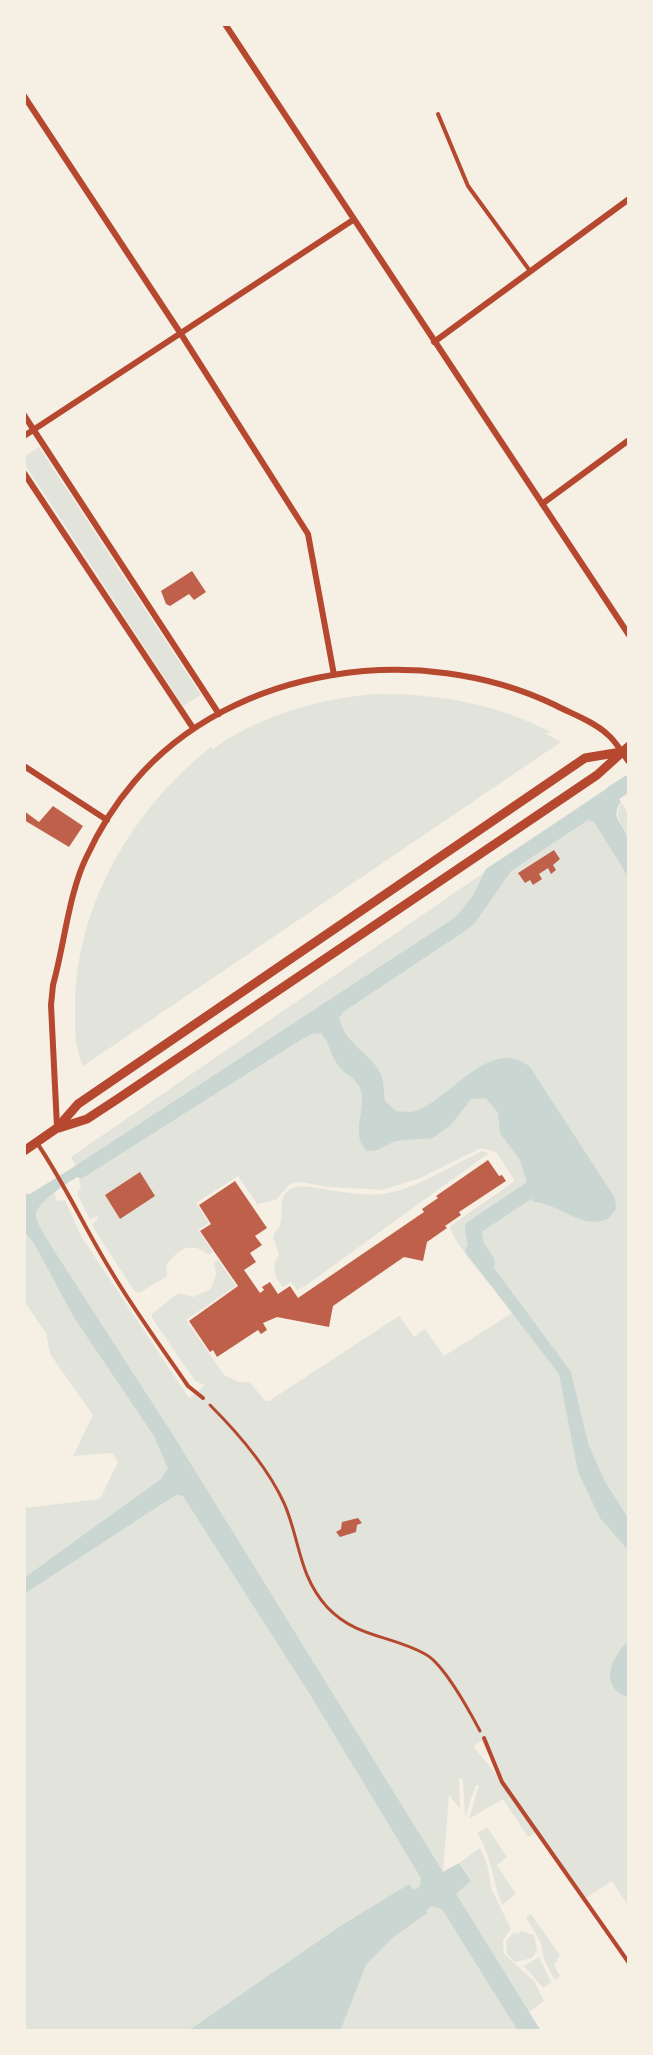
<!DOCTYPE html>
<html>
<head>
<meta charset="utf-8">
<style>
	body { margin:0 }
	#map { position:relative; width:653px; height:2055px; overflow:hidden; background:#f6efe4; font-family:Bitter,serif }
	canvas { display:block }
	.frame { position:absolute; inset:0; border:26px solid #f6efe4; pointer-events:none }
</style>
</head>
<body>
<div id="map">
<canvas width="653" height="2055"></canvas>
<div class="frame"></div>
</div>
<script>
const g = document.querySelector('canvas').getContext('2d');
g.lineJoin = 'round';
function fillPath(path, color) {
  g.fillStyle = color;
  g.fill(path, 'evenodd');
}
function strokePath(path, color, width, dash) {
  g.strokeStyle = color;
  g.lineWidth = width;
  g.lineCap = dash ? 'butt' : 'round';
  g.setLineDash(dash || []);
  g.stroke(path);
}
const green = new Path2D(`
	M 39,447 L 201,695 L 183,706 L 24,463 L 24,457 Z
	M 376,694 C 437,693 496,704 551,732 L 545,733 L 561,742 L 83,1066 C 74,1047 75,1024 75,1001 C 78,901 134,808 211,747 L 213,749 C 259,716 316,699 376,694 Z
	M 611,785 L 619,799 L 611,806 L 629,859 L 629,1907 L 612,1881 L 584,1899 L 537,1832 L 528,1837 L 503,1799 L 469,1819 L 479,1785 L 476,1785 L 465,1816 L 463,1780 L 459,1777 L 460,1809 L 449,1795 L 443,1872 L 459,1890 L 471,1881 L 459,1863 L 480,1848 L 488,1867 L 491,1888 L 511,1929 L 503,1940 L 504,1954 L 534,1981 L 544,2001 L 529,2012 L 541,2031 L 24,2031 L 24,1508 L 100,1499 L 118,1462 L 112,1453 L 73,1456 L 93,1415 L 50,1354 L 46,1333 L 24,1301 L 24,1232 L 33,1242 L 28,1209 L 54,1192 L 57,1201 L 65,1200 L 81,1236 L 189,1398 L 205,1385 L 195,1381 L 152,1318 L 152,1314 L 178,1293 L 193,1297 L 211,1289 L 216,1275 L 214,1263 L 218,1260 L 236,1286 L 186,1320 L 224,1375 L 239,1382 L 250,1382 L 265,1401 L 269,1401 L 399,1316 L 414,1337 L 425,1329 L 444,1356 L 512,1313 C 498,1291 453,1246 450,1226 L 515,1181 L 496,1152 L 481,1148 L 420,1178 L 383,1190 L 328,1187 L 301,1182 L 290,1184 L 276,1200 L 257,1204 L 238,1176 L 196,1203 L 209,1223 L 198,1230 L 213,1252 L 209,1255 C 192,1240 177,1249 166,1266 L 167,1276 L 139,1293 L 135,1292 L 94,1229 L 92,1224 L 98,1219 L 97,1216 L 90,1220 L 77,1193 L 81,1187 L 79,1180 L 83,1178 L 71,1157 ZM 482,1741 L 500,1778 L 500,1779 L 473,1746 Z
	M 622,803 L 629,815 L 629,837 C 622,825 612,816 622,803 Z
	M 482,1151 L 489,1153 L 305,1286 L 297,1290 L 291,1282 L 283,1287 L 276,1278 L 274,1264 L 279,1255 L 273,1237 C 274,1233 278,1229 280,1225 C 286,1208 273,1192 300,1186 C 327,1188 356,1197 383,1194 C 417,1189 451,1166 482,1151 Z
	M 487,1827 L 507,1857 L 497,1865 L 516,1894 L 502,1905 C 492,1881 492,1855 477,1833 Z
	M 531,1914 L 560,1955 L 554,1965 L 560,1976 L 555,1980 L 544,1960 L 541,1943 L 526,1917 Z
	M 522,1931 L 534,1935 L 537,1950 L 532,1958 L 515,1962 L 507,1954 L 506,1941 L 514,1932 L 516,1934 Z
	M 539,1957 L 551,1982 L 543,1988 L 524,1966 Z`);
const water = new Path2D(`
	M 611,786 L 621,802 C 608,819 627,826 629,842 C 631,853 629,866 629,878 L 594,822 L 588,820 L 511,871 L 475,923 L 468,929 L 343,1012 L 339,1018 C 345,1046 374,1054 382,1077 C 384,1084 384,1094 385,1101 L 396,1111 C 401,1111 409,1113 415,1111 C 449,1101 490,1034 530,1067 L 615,1198 L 616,1209 L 609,1218 C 583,1232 560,1203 533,1202 L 520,1160 L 500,1133 L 498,1113 L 486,1098 L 471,1099 L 451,1125 L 433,1138 L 395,1141 L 377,1150 L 367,1151 C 350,1135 366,1111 361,1091 C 358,1079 346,1075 339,1067 C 331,1057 330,1043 321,1033 L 312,1034 L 302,1039 L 81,1179 L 77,1177 C 67,1183 34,1204 36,1216 C 37,1222 41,1229 44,1235 L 173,1435 L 443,1872 L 459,1863 L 471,1881 L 456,1894 L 541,2031 L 518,2031 L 442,1909 L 432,1906 L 426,1910 L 427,1913 L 392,1938 L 366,1965 L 340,2031 L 188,2031 L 339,1927 L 409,1884 L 414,1890 L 420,1886 L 421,1878 L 311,1696 L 183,1496 L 177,1495 L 171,1498 L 24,1594 L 24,1578 L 161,1479 L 168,1468 L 154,1436 L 73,1316 L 34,1243 L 24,1232 L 24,1194 L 30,1194 L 72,1168 L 456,917 L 472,897 L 486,869 Z
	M 474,1241 L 571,1372 L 588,1443 L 604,1480 L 629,1520 L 629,1551 L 600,1518 L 578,1472 L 559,1374 L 466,1253 L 465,1248 Z
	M 629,1640 L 629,1697 C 597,1688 612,1656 629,1640 Z`);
const canal = new Path2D(`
	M 600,807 L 615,792 L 629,783
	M 487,1262 L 476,1246 L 473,1228 L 539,1184 L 537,1174`);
const building = new Path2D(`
	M 192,571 L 206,592 L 194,600 L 189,594 L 170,606 L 166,604 L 161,591 Z
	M 53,806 L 83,826 L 69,847 L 24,820 L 24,811 L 39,822 Z
	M 554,850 L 560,859 L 553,865 L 556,870 L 551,874 L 548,868 L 539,874 L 542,879 L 533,885 L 530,880 L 525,883 L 518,873 Z
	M 488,1160 L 499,1176 L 502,1175 L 506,1181 L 459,1212 L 461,1215 L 445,1226 L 447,1228 L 427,1242 L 423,1261 L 404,1257 L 333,1306 L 329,1327 L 277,1317 L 263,1323 L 267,1330 L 261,1334 L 258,1330 L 217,1357 L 213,1350 L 210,1352 L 189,1321 L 238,1286 L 200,1231 L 211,1224 L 199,1205 L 235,1181 L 267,1228 L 255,1236 L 262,1245 L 250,1253 L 256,1262 L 244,1270 L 260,1293 L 264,1290 L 262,1287 L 270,1282 L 278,1294 L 290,1286 L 298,1298 L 424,1212 L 422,1209 L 438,1198 L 436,1196 Z
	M 140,1172 L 155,1196 L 120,1219 L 105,1195 Z
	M 358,1518 L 362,1523 L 357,1525 L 356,1532 L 340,1537 L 336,1532 L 341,1529 L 342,1522 Z`);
const path = new Path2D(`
	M 210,1405 C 238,1433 267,1466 284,1503 C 300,1539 298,1575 327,1607 C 356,1638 391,1635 425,1654 C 443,1663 470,1712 480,1731`);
const service = new Path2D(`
	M 438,114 L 468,186 L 530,271
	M 37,1143 C 65,1184 85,1229 111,1271 C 134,1310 162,1348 188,1386 L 203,1398
	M 484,1738 L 502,1782 L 629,1963`);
const minor = new Path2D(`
	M 225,24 L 629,635
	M 24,96 L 181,334 L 308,534 L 334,675
	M 434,342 L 629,199
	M 24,415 L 219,714
	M 24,436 L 353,220
	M 24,473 L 193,728
	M 542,504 L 629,440
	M 24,766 L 107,820
	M 57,1127 L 51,1005 L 53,985 C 64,946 69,893 86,858 C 98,832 116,803 134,782 C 233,665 421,640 555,705 C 572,714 593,721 607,734 C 616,741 622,753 629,762`);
const tertiary = new Path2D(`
	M 59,1128 L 87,1119 L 119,1098 L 597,775 L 629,746
	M 24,1151 L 57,1128 L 78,1104 L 585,758 L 621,752`);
fillPath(green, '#e2e4dc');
fillPath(water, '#c9d6d2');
strokePath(canal, '#c9d6d2', 16);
fillPath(building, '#bf614a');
strokePath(path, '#b5482f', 3);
strokePath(service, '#b5482f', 4);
strokePath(minor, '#b5482f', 6);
strokePath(tertiary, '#b5482f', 9);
</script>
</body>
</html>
